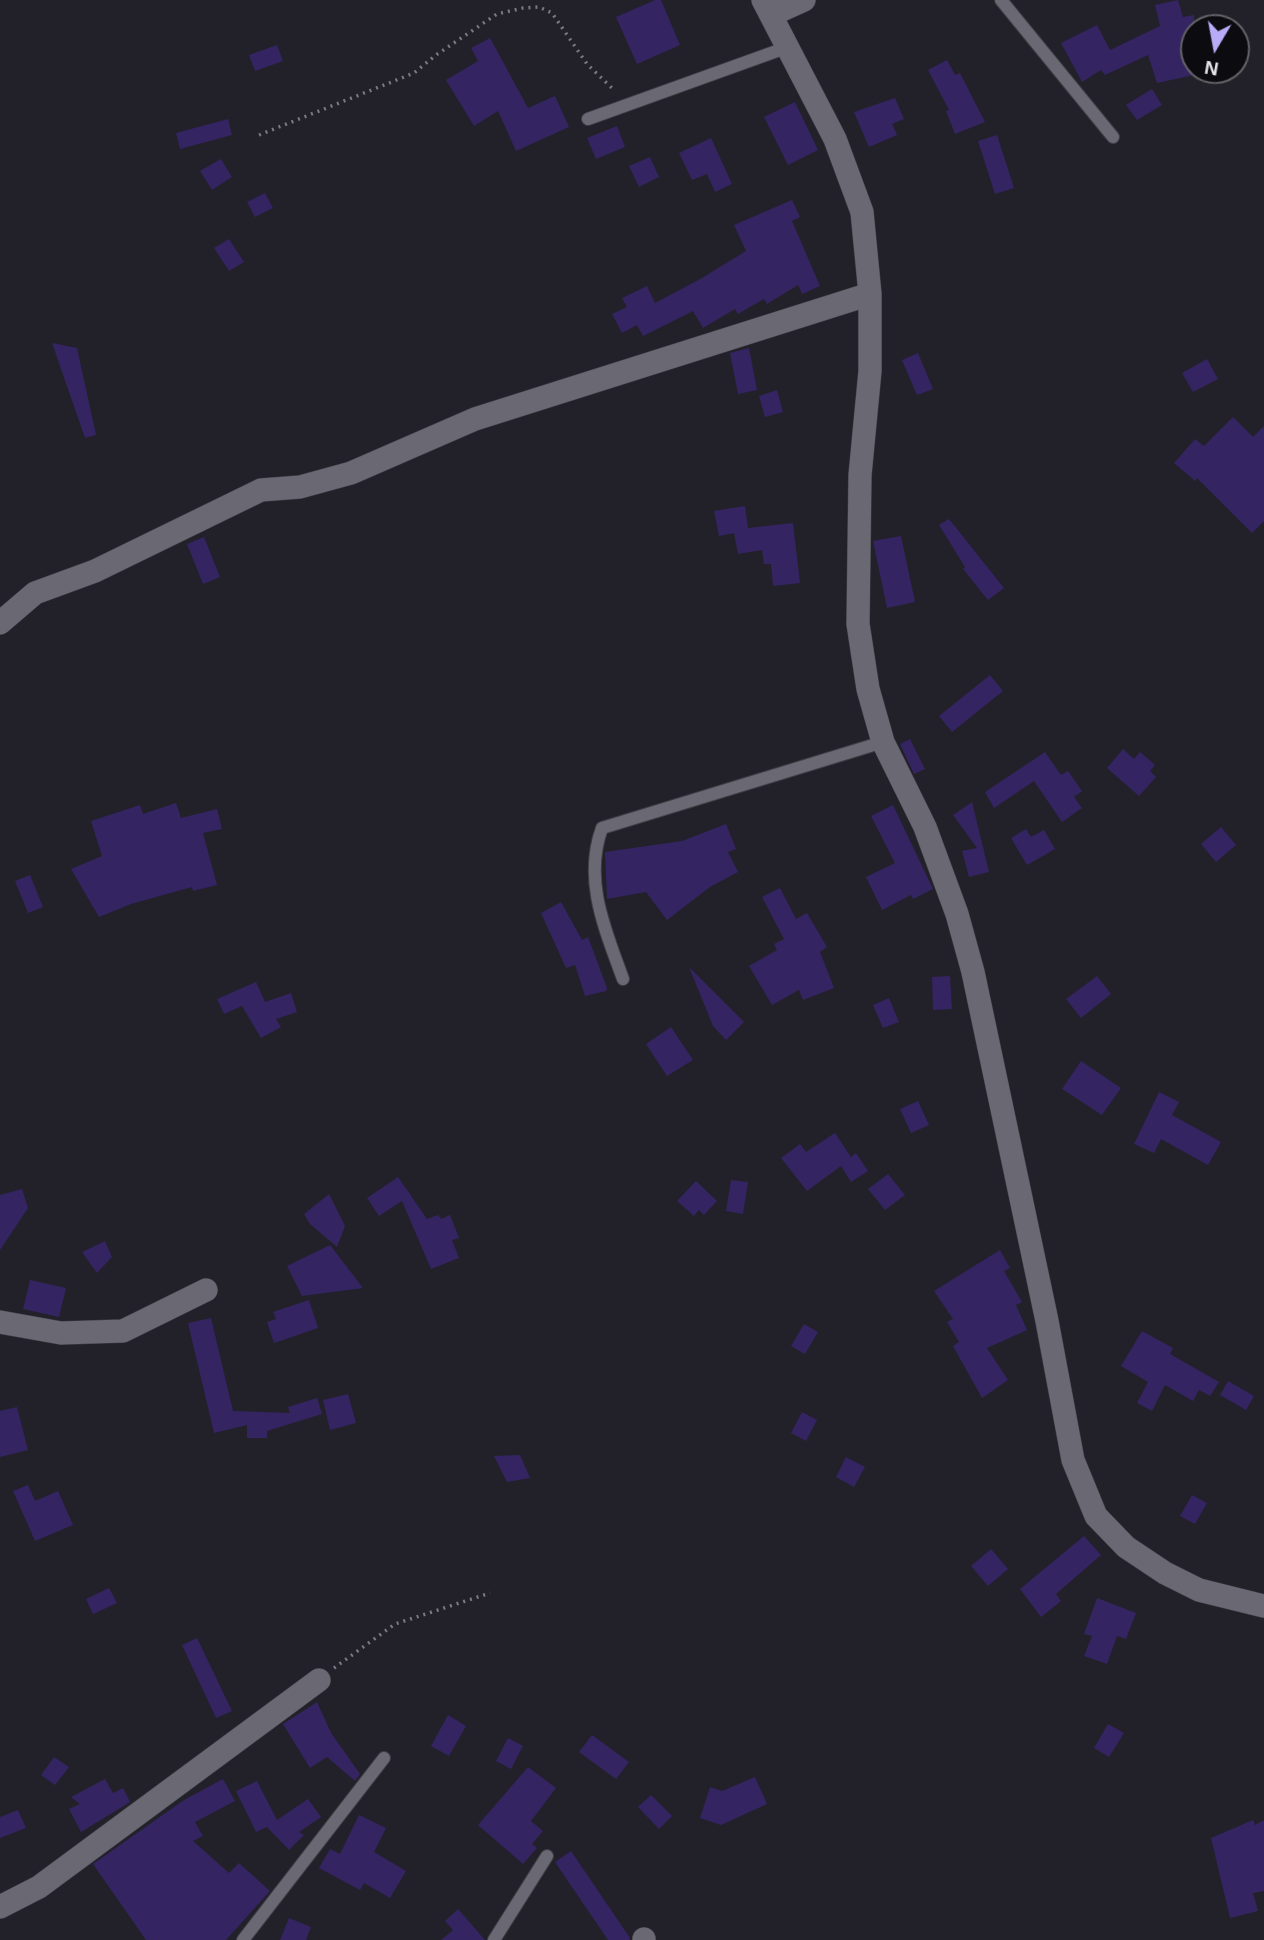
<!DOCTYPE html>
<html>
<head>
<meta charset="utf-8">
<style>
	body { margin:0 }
	#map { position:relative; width:1264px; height:1940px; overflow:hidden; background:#22212a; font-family:Arial,sans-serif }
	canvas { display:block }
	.north { position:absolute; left:1180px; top:14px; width:70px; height:70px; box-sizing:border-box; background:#0c0b0f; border:2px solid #636367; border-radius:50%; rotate:190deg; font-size:19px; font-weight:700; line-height:28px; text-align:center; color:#e6e6ec }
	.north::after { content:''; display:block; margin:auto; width:24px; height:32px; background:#b8abf7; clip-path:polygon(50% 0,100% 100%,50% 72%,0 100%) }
</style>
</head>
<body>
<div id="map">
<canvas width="1264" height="1940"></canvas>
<div class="north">N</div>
</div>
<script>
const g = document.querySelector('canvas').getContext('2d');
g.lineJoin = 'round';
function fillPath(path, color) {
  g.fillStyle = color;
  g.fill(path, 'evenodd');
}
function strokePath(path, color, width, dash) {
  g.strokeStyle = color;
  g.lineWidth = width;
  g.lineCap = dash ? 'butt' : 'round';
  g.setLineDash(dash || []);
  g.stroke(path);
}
const building = new Path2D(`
	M 655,0 L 661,0 L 680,45 L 637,64 L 616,17 Z
	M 1178,0 L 1183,17 L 1194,15 L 1194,75 L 1157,83 L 1148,55 L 1105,75 L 1101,70 L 1082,82 L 1061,43 L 1097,25 L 1110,50 L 1160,26 L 1155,5 Z
	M 490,38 L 528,108 L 555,96 L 569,127 L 516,151 L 498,111 L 474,126 L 446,80 L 478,61 L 471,48 Z
	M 277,45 L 283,61 L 255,71 L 249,55 Z
	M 947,60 L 955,75 L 960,73 L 985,122 L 955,134 L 946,111 L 949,110 L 928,70 Z
	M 1152,89 L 1162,105 L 1137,120 L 1126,105 Z
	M 895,98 L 904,119 L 892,124 L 897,135 L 869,147 L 854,112 Z
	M 795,102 L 818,150 L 788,165 L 764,117 Z
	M 228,119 L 232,135 L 180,149 L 176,133 Z
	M 617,126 L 625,147 L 596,159 L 587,138 Z
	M 997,135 L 1014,188 L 995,194 L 978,141 Z
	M 711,138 L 732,184 L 715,192 L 707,174 L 692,180 L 679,153 Z
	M 650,157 L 659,177 L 639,187 L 629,166 Z
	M 221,159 L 232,177 L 212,190 L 200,171 Z
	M 265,193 L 273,208 L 255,217 L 247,202 Z
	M 792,200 L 800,217 L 792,221 L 820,286 L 802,294 L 798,285 L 767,304 L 764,299 L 738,314 L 735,309 L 703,328 L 693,311 L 643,336 L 637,325 L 622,333 L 612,314 L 627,307 L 622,298 L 647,286 L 655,303 L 702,278 L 746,251 L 734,225 Z
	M 229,239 L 244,262 L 229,271 L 214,248 Z
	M 52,343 L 77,348 L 96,435 L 85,438 Z
	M 749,348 L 757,390 L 738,394 L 730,353 Z
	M 918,353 L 933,389 L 917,395 L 902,360 Z
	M 1207,359 L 1218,379 L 1193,392 L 1182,373 Z
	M 777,390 L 783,412 L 765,417 L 759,396 Z
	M 1233,417 L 1253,437 L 1264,426 L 1264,521 L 1252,533 L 1197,478 L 1195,481 L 1174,463 L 1195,439 L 1204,446 Z
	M 745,506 L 748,528 L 793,523 L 800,583 L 773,586 L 771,564 L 764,564 L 762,550 L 738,554 L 734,533 L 719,536 L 714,511 Z
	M 949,519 L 1004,588 L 988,600 L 963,569 L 965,567 L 939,525 Z
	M 901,536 L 915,602 L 887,608 L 873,541 Z
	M 204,537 L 220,577 L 203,584 L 187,544 Z
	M 990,675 L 1003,691 L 952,732 L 939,716 Z
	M 910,739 L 925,769 L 914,774 L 900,744 Z
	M 1123,749 L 1134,759 L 1140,752 L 1155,765 L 1150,771 L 1156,777 L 1139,796 L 1107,768 Z
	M 1045,752 L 1061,775 L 1068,771 L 1082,791 L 1074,797 L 1082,808 L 1062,822 L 1034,781 L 994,808 L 985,792 Z
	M 972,802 L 989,872 L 969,877 L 962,851 L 977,848 L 953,815 Z
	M 176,803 L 181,818 L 217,809 L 222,829 L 203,833 L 217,885 L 193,891 L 192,887 L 131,904 L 99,917 L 71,869 L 102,856 L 91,821 L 140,805 L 143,814 Z
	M 893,805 L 933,889 L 913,899 L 911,895 L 882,910 L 866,877 L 895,863 L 871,816 Z
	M 726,824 L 736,849 L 728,852 L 738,872 L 710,887 L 667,920 L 646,892 L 607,899 L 605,852 L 682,841 Z
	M 1221,827 L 1236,845 L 1216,862 L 1201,844 Z
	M 1026,829 L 1031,837 L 1044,830 L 1055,849 L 1027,865 L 1011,838 Z
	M 30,875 L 43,907 L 28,913 L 15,881 Z
	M 780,888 L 796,919 L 807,913 L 827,947 L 820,952 L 834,988 L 803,1000 L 799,990 L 772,1005 L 749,966 L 777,950 L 774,944 L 784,939 L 762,897 Z
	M 561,902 L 582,940 L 588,937 L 607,988 L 606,991 L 585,996 L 575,965 L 566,968 L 541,913 Z
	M 689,967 L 744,1022 L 726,1040 L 713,1026 Z
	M 950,976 L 952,1009 L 933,1010 L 932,977 Z
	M 1097,976 L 1111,994 L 1081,1018 L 1066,999 Z
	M 256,982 L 265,1002 L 291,993 L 297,1012 L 276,1019 L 281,1027 L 261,1038 L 242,1006 L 224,1014 L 217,999 Z
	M 889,998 L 899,1022 L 883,1028 L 873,1005 Z
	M 671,1027 L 693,1060 L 667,1076 L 646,1044 Z
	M 1081,1061 L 1121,1088 L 1102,1115 L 1062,1089 Z
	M 1159,1092 L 1179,1102 L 1172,1115 L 1221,1142 L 1208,1165 L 1161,1139 L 1154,1153 L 1134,1144 Z
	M 918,1101 L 929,1125 L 911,1133 L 900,1109 Z
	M 835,1133 L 851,1157 L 856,1153 L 868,1171 L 851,1182 L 841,1166 L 807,1191 L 781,1158 L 800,1144 L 806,1152 Z
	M 888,1174 L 905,1195 L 885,1210 L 868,1189 Z
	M 398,1177 L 427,1219 L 438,1215 L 441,1219 L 450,1215 L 459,1238 L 452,1240 L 459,1258 L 431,1269 L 402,1201 L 379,1216 L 367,1198 Z
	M 731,1180 L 748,1182 L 743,1214 L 726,1211 Z
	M 696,1181 L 717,1201 L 704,1215 L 699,1210 L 694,1216 L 677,1201 Z
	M 22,1189 L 28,1208 L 0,1250 L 0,1195 Z
	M 329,1194 L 345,1226 L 337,1247 L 310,1224 L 304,1214 Z
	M 105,1241 L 112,1257 L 97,1273 L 82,1252 Z
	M 330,1245 L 363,1288 L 302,1296 L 287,1266 Z
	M 1000,1250 L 1010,1268 L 1004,1271 L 1022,1302 L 1016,1305 L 1027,1330 L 987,1348 L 1008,1380 L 982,1398 L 953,1346 L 959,1342 L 947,1322 L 953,1319 L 934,1291 Z
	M 30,1280 L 66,1288 L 59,1317 L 23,1309 Z
	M 309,1300 L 318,1328 L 274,1343 L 267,1322 L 276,1319 L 273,1312 Z
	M 211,1318 L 233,1411 L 290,1413 L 288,1407 L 317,1398 L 322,1414 L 267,1431 L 267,1438 L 247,1438 L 247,1425 L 214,1433 L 188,1323 Z
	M 804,1324 L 818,1332 L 805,1354 L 791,1346 Z
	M 1142,1331 L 1173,1348 L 1170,1354 L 1219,1382 L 1210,1396 L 1199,1390 L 1193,1401 L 1165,1385 L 1152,1411 L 1137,1403 L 1148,1382 L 1121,1366 Z
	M 1228,1381 L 1254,1396 L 1246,1410 L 1220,1395 Z
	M 348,1394 L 356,1423 L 330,1430 L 323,1400 Z
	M 17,1407 L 28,1450 L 0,1457 L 0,1411 Z
	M 802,1412 L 817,1420 L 806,1441 L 791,1433 Z
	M 520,1455 L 530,1478 L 507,1482 L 494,1456 Z
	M 846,1457 L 865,1467 L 854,1487 L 836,1477 Z
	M 28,1485 L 35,1501 L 58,1491 L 73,1525 L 35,1541 L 13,1491 Z
	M 1192,1495 L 1207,1503 L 1195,1524 L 1180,1516 Z
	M 1084,1536 L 1101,1555 L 1056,1594 L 1061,1601 L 1041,1617 L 1020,1589 Z
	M 991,1549 L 1008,1569 L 988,1586 L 971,1566 Z
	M 109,1588 L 117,1603 L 93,1614 L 86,1599 Z
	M 1097,1598 L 1136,1613 L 1126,1639 L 1117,1636 L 1107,1664 L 1084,1656 L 1092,1636 L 1084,1634 Z
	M 197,1638 L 232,1711 L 216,1718 L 182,1645 Z
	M 317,1702 L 331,1733 L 360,1774 L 355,1781 L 327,1757 L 310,1768 L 283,1724 Z
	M 448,1715 L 466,1726 L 449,1756 L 431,1746 Z
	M 1108,1724 L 1124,1733 L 1109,1757 L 1094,1748 Z
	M 592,1735 L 629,1762 L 616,1779 L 579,1752 Z
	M 508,1738 L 523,1746 L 511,1769 L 496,1761 Z
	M 54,1757 L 69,1767 L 55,1785 L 41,1775 Z
	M 528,1767 L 556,1788 L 531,1821 L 543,1831 L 532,1844 L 537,1848 L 523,1864 L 478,1825 Z
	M 755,1777 L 767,1804 L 721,1825 L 700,1818 L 710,1787 L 722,1791 Z
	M 105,1779 L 113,1793 L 123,1788 L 130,1802 L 81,1832 L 69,1809 L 80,1804 L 71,1797 Z
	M 223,1779 L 235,1801 L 195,1822 L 203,1836 L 193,1841 L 229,1873 L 239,1863 L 270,1891 L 226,1940 L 146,1940 L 93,1864 L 184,1800 Z
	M 257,1781 L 277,1820 L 308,1799 L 321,1817 L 299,1832 L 304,1835 L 289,1850 L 267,1827 L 256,1832 L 236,1791 Z
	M 651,1795 L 672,1816 L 659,1829 L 638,1807 Z
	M 18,1810 L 26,1828 L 0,1838 L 0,1817 Z
	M 359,1815 L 386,1828 L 374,1852 L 406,1871 L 390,1898 L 364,1883 L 360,1890 L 319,1868 L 330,1849 L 340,1854 Z
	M 1253,1820 L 1255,1825 L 1264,1820 L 1264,1891 L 1253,1893 L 1258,1911 L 1230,1918 L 1211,1838 Z
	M 571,1851 L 630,1938 L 630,1940 L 608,1940 L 555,1862 Z
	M 458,1909 L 485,1940 L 441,1940 L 453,1930 L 445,1921 Z
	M 289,1918 L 311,1927 L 306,1940 L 280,1940 Z`);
const path = new Path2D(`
	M 259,135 L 414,73 L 436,55 L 497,14 L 523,8 L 539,7 L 552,13 L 587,64 L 615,91
	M 334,1668 L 395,1624 L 490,1593`);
const service = new Path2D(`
	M 1001,0 L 1113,137
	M 588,119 L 788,47
	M 623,979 C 605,929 583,880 602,828 L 883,742
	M 243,1940 L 384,1758
	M 494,1940 L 547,1856`);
const minor = new Path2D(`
	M 763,0 L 835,139 L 862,212 L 870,294 L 870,371 L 860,475 L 858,624 L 868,689 L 883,742 L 925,827 L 957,914 L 973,972 L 1047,1321 L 1073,1460 L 1096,1516 L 1126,1547 L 1165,1573 L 1199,1590 L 1264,1606
	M 773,14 L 804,0
	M 0,623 L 35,593 L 95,571 L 261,490 L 300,487 L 351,473 L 475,419 L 870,294
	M 0,1322 L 61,1333 L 123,1331 L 206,1290
	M 0,1907 L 39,1887 L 319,1680
	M 644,1940 L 644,1939`);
fillPath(building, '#352462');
strokePath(service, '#403f46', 14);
strokePath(minor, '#403f46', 24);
strokePath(path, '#7a7a82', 3.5, [2, 5]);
strokePath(service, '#696873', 12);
strokePath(minor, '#696873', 23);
</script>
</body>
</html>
